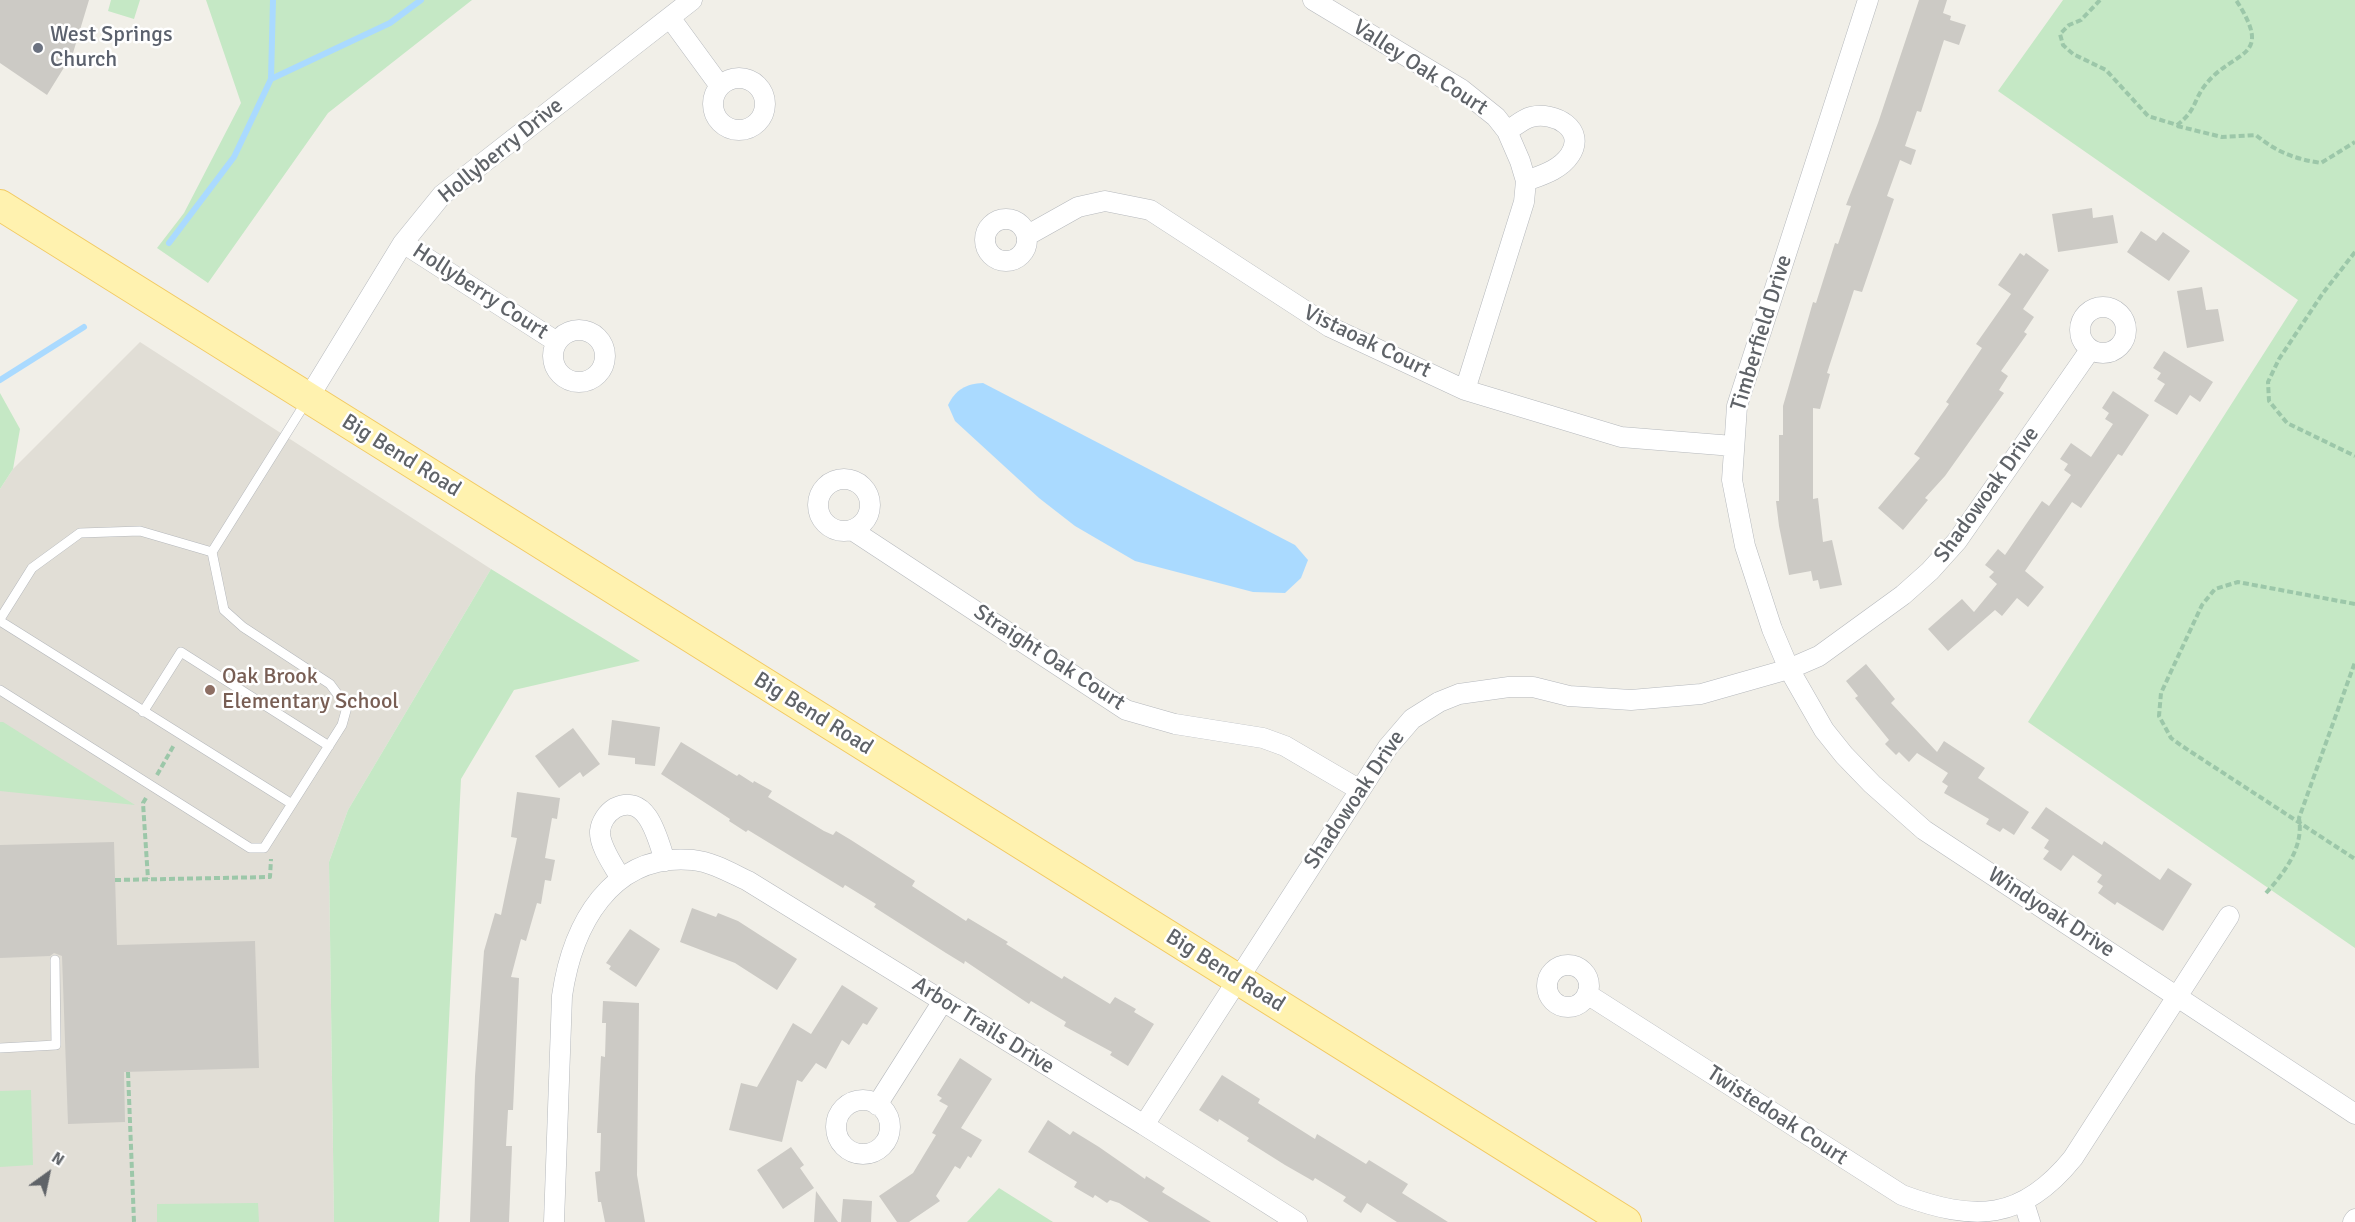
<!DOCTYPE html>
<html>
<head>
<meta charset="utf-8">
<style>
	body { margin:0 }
	#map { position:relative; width:2355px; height:1222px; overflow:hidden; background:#f1efe8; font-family:Signika,sans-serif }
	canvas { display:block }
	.north { position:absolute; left:18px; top:1144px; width:60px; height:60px; -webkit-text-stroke:4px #fff; paint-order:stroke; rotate:33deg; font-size:16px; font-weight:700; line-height:24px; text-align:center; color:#5f6368 }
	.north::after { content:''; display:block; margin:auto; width:21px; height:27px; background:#5f6368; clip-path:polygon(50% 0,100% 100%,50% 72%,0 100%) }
</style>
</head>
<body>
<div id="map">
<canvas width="2355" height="1222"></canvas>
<div class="north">N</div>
</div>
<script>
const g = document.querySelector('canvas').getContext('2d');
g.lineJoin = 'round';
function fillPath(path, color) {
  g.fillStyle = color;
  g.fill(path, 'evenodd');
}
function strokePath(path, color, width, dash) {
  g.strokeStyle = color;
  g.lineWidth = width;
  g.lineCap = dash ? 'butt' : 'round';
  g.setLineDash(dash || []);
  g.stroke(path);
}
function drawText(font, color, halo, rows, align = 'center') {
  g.font = font + ' Signika,sans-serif';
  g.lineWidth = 5;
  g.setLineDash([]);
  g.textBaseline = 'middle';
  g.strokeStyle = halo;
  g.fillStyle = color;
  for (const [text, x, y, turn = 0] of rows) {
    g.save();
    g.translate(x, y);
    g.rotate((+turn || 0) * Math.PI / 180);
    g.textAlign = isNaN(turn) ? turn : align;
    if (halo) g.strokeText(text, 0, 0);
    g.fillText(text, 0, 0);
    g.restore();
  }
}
const education = new Path2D(`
	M 140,342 L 491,569 L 348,810 L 329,862 L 334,1222 L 0,1222 L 0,489 L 13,469 Z`);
const green = new Path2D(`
	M 111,0 L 140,0 L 134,19 L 108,11 Z
	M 206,0 L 472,0 L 328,113 L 208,283 L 157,248 L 184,213 L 241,103 Z
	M 2063,0 L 2355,0 L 2355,948 L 2028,722 L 2298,300 L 1998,91 Z
	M 0,393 L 20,429 L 13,469 L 0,489 Z
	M 491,569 L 640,661 L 514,690 L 461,779 L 439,1222 L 334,1222 L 329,862 L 348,810 Z
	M 0,722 L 3,722 L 135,805 L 0,791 Z
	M 31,1090 L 33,1165 L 0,1167 L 0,1091 Z
	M 999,1188 L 1053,1222 L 967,1222 Z
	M 258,1203 L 259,1222 L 157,1222 L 157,1204 Z`);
const water = new Path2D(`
	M 983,383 L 1295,545 L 1308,560 L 1301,578 L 1285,593 L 1253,592 L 1135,561 L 1075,526 L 1039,498 L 955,421 L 948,405 C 956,389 966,384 983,383 Z`);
const stream = new Path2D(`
	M 271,79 L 390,23 L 421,0
	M 169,243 L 234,157 L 271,79 L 273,0
	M 0,380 L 84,327`);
const building = new Path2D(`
	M 0,0 L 89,0 L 73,53 L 47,95 L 0,63 Z
	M 1919,0 L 1947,0 L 1943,13 L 1951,16 L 1950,20 L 1966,25 L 1959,45 L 1944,40 L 1921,112 L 1917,111 L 1905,146 L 1916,150 L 1911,165 L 1900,160 L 1887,196 L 1894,199 L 1862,292 L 1854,290 L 1827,373 L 1830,374 L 1820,409 L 1813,408 L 1813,499 L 1818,498 L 1823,542 L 1832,540 L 1842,585 L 1820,589 L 1818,580 L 1813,581 L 1811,571 L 1789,575 L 1779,526 L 1776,501 L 1779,501 L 1779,435 L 1783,435 L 1783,406 L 1813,302 L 1816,303 L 1835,243 L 1838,244 L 1851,206 L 1846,205 L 1878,123 Z
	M 2092,208 L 2093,218 L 2113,215 L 2118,243 L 2058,252 L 2052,214 Z
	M 2141,231 L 2156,241 L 2163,232 L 2190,251 L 2169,281 L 2127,252 Z
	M 2020,253 L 2024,256 L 2026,253 L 2049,270 L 2023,309 L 2034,317 L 2024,332 L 2027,334 L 2001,371 L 2008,376 L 1999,390 L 2004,393 L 1945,476 L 1925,498 L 1928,500 L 1903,530 L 1878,508 L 1920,458 L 1914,454 L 1949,404 L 1946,402 L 1982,348 L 1976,344 L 2011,294 L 1998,285 Z
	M 2202,287 L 2206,310 L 2218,309 L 2224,341 L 2187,348 L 2177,291 Z
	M 2164,351 L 2213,382 L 2200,402 L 2190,395 L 2177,415 L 2154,401 L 2165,384 L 2157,379 L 2161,373 L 2153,368 Z
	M 2113,391 L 2149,415 L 2122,456 L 2118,454 L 2081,508 L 2072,502 L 2025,571 L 2044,587 L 2028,607 L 2017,598 L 2002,616 L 1995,610 L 1948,651 L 1928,629 L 1962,599 L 1974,612 L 1997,584 L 1989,577 L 1994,572 L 1985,565 L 1998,549 L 2005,555 L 2042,501 L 2049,506 L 2071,475 L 2064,470 L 2068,464 L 2060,459 L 2071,443 L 2091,457 L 2113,424 L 2105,419 L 2109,413 L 2102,408 Z
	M 1866,664 L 1895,699 L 1891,703 L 1937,752 L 1944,741 L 1985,768 L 1978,778 L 2029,812 L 2014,835 L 2003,828 L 2000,832 L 1986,824 L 1989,819 L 1944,793 L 1948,786 L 1942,782 L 1948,773 L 1917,753 L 1909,762 L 1899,752 L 1896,755 L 1885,744 L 1889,740 L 1855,698 L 1858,696 L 1846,681 Z
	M 612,720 L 660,727 L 655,766 L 635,764 L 635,758 L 608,755 Z
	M 573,728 L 600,764 L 583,777 L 580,772 L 559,788 L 535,756 Z
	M 681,742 L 737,776 L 739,774 L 753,783 L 754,781 L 772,791 L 768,797 L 824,831 L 833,835 L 836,831 L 851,840 L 915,881 L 912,886 L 966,921 L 968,918 L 1008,942 L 1006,944 L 1062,979 L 1064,976 L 1110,1004 L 1115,997 L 1136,1009 L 1134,1012 L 1154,1024 L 1128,1066 L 1110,1055 L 1112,1052 L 1064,1026 L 1066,1022 L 1031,1001 L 1029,1004 L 965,961 L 964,964 L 946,953 L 874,907 L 876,904 L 845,885 L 843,888 L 748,830 L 746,832 L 729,821 L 730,819 L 661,774 Z
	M 517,792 L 560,798 L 557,819 L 552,818 L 545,858 L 555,860 L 551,881 L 545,880 L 541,904 L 537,903 L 526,941 L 521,939 L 511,977 L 519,978 L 513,1110 L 508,1110 L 506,1146 L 512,1146 L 509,1222 L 470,1222 L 475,1076 L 484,951 L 495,913 L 501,915 L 517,838 L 511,837 Z
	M 2046,807 L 2102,845 L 2104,841 L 2160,880 L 2168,868 L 2192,884 L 2163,931 L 2117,902 L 2115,905 L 2098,893 L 2103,886 L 2097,882 L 2102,875 L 2073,855 L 2061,871 L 2043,859 L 2049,851 L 2044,848 L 2049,840 L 2031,828 Z
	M 114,842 L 117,945 L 255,941 L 259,1068 L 124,1072 L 125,1122 L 68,1124 L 62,956 L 54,953 L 50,956 L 0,958 L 0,845 Z
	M 692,908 L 716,917 L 718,913 L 738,921 L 797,959 L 777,990 L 735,963 L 680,942 Z
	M 630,929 L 660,949 L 636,987 L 609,969 L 611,966 L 606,963 Z
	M 842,985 L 878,1008 L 867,1025 L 863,1023 L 849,1045 L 842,1040 L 826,1069 L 816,1063 L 802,1082 L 797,1080 L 782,1142 L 729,1130 L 741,1083 L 757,1087 L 793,1023 L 811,1034 Z
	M 603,1001 L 639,1003 L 637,1175 L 645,1222 L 605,1222 L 601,1202 L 598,1202 L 595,1172 L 600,1171 L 601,1133 L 597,1133 L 601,1056 L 605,1057 L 606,1023 L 602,1023 Z
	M 960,1058 L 992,1079 L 961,1128 L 982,1140 L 971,1158 L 968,1156 L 960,1169 L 955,1166 L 936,1196 L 940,1201 L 909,1222 L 897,1222 L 879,1196 L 913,1173 L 936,1135 L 932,1133 L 948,1106 L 939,1101 L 942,1098 L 937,1095 Z
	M 1222,1075 L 1260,1099 L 1258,1103 L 1315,1139 L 1317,1134 L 1366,1164 L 1369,1160 L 1408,1184 L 1402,1193 L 1448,1222 L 1397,1222 L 1367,1203 L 1361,1213 L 1343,1201 L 1346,1197 L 1315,1178 L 1313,1181 L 1285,1165 L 1247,1141 L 1249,1138 L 1219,1119 L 1218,1122 L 1199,1110 Z
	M 1048,1120 L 1070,1135 L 1073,1131 L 1099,1147 L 1145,1179 L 1146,1176 L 1165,1188 L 1162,1192 L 1211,1222 L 1149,1222 L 1119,1203 L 1110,1200 L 1107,1203 L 1095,1195 L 1093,1198 L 1074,1187 L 1077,1182 L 1028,1152 Z
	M 791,1147 L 804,1165 L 800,1168 L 814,1188 L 783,1209 L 757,1170 Z
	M 816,1191 L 838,1222 L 814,1222 Z
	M 843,1199 L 872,1201 L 871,1222 L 841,1222 Z`);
const path = new Path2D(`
	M 2100,0 L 2081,20 L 2069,25 L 2060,34 L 2063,45 L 2073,54 L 2106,70 L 2148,116 L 2177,125 C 2197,110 2193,100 2206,84 C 2234,49 2275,60 2236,0
	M 2177,126 L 2222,137 L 2256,135 C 2276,152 2295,159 2321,163 L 2355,142
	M 2355,252 L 2323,293 L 2279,359 L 2268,382 L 2269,401 L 2287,423 L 2355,456
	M 2355,604 L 2238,582 L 2215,589 L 2202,605 L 2161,693 L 2159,716 L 2171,738 L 2182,746 L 2355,859
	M 157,775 L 174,745
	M 146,798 L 143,803 L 148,879
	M 115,880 L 270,877 L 271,859
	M 2266,893 C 2285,872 2304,847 2299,818 L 2355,662
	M 128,1072 L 134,1222`);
const service = new Path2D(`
	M 212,552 L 306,402
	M 0,619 L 32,568 L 80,533 L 140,531 L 212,552 L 224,610 L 243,627 L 330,684 L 347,707 L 342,725 L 264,848 L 250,848 L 0,690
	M 0,621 L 292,804
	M 143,712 L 181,652 L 329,746
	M 0,1048 L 56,1045 L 55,960`);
const minor = new Path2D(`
	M 1313,0 L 1461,89 L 1496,117 L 1507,131 L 1520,161 L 1526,181 L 1524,202 L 1465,390
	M 1868,0 L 1737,406 L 1732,480 L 1745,546 L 1772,629 L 1789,669 L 1824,730 L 1844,755 L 1872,784 L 1924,830 L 2355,1114
	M 671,19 L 720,86
	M713 104a26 26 0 1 1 52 0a26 26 0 1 1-52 0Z
	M 1507,131 C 1514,127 1523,119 1531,117 C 1554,111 1587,129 1570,155 C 1560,170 1542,175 1526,181
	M985 240a21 21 0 1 1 42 0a21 21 0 1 1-42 0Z
	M 1028,235 L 1078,207 L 1105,201 L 1150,210 L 1330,327 L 1465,390 L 1621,437 L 1733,446
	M 403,243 L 557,342
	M2080 330a23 23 0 1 1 46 0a23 23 0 1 1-46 0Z
	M553 356a26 26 0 1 1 52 0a26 26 0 1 1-52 0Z
	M 309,397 L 403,243 L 442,195 L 692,0
	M818 505a26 26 0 1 1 52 0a26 26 0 1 1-52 0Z
	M 852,530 L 1126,710 L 1175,724 L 1263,738 L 1285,746 L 1360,790
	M 621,879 C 614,866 599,846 600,831 C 601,822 607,813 615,808 C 648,792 658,840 665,861
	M1547 986a21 21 0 1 1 42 0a21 21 0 1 1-42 0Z
	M 1587,994 L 1902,1195 C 1975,1222 2022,1221 2073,1158 L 2229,916
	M836 1127a27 27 0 1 1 54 0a27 27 0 1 1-54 0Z
	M 877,1105 L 943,1001
	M 1144,1125 L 1297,1222
	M 2024,1203 L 2030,1222
	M 554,1222 L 562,996 C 572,927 610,852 693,860 C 712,862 731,873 748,881 L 1144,1125 L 1388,747 L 1412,719 L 1439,702 L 1459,694 L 1509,687 L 1533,687 L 1569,696 L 1631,700 L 1701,694 L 1789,669 L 1819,656 L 1903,595 L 1930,571 L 1957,541 L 2090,350
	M 2353,1222 L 2355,1219`);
const primary = new Path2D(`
	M 0,205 L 1626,1222`);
const markers = [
	[38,48,6,"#6b7280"],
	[210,690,6,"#8d6e63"]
];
const worshipNames = [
	["West Springs",50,35],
	["Church",50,60]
];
const streetNames = [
	["Valley Oak Court",1420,68,33],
	["Hollyberry Drive",501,151,-39],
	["Hollyberry Court",480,292,33],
	["Timberfield Drive",1762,333,-73],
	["Vistaoak Court",1367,342,26],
	["Big Bend Road",401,456,32],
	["Shadowoak Drive",1987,495,-54],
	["Straight Oak Court",1049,658,33],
	["Big Bend Road",813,714,32],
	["Shadowoak Drive",1355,800,-56],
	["Windyoak Drive",2051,913,33],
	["Big Bend Road",1225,971,32],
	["Arbor Trails Drive",983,1026,32],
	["Twistedoak Court",1777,1116,33]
];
const educationNames = [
	["Oak Brook",222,677],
	["Elementary School",222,702]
];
fillPath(education, '#e1ded6');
fillPath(green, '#c5e8c5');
fillPath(water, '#aadaff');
strokePath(stream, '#aadaff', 6);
fillPath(building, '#cccac5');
strokePath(service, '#b5b8bc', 10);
strokePath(minor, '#b5b8bc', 21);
strokePath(primary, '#f2c960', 32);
strokePath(path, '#9cc7a9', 4, [6, 3]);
strokePath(service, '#fff', 9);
strokePath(minor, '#fff', 20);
strokePath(primary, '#fff2af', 30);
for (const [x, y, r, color] of markers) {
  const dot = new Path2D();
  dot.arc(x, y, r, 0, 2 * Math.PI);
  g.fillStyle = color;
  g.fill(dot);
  strokePath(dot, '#fff', 2);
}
drawText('22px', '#5b616d', '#fff', worshipNames, 'left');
drawText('22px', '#5f6368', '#fff', streetNames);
drawText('22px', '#785e54', '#fff', educationNames, 'left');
</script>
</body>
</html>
